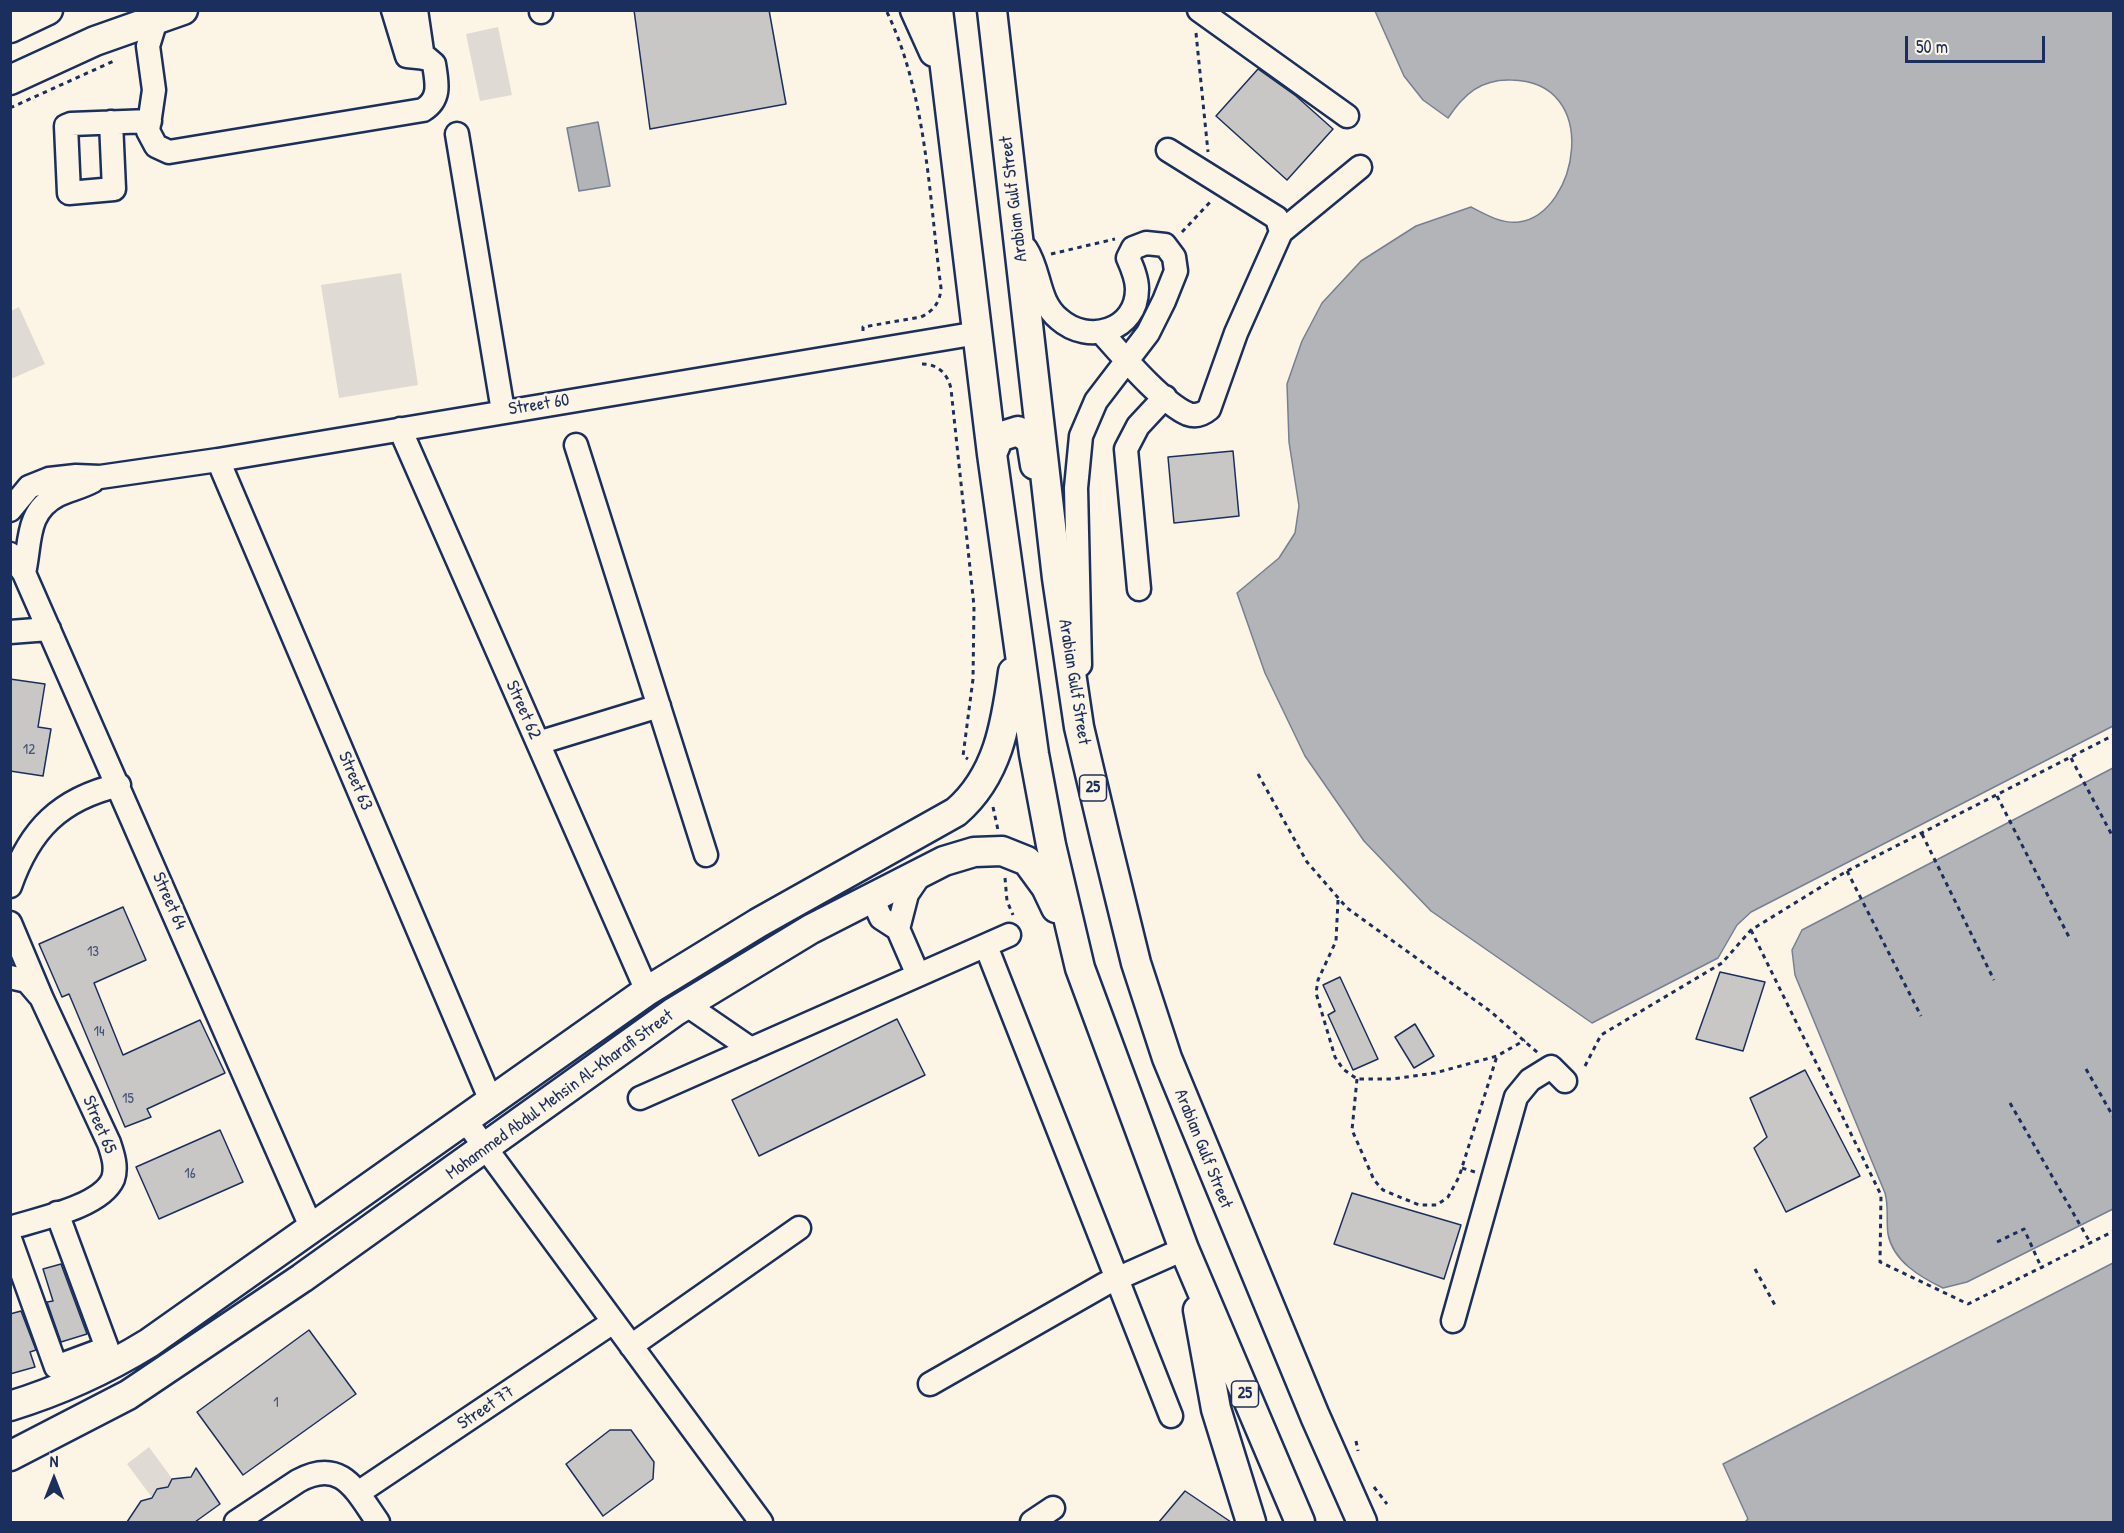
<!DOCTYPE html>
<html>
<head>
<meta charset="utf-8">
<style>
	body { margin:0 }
	#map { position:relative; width:2124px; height:1533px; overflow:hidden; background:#fcf5e5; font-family:"Patrick Hand",sans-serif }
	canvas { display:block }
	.frame { position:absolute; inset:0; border:12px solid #1b2f5e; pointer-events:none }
	.north { position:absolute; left:24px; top:1449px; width:60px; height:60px; -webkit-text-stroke:4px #fcf5e5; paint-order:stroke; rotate:0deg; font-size:16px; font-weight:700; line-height:24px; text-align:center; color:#1b2f5e }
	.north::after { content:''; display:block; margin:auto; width:21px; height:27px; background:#1b2f5e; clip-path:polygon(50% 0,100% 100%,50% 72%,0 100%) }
	.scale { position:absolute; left:1905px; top:36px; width:140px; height:27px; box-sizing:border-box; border:3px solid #1b2f5e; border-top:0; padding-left:8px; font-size:18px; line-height:21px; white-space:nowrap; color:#1b2f5e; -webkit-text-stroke:4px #fcf5e5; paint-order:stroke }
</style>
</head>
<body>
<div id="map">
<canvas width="2124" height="1533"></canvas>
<div class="frame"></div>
<div class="north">N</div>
<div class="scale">50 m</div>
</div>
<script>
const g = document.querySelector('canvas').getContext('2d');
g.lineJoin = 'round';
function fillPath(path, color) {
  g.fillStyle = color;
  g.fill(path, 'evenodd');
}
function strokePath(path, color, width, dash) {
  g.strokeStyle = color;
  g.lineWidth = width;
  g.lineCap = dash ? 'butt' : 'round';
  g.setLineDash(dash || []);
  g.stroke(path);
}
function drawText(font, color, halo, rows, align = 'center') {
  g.font = font + ' "Patrick Hand",sans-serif';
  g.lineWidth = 5;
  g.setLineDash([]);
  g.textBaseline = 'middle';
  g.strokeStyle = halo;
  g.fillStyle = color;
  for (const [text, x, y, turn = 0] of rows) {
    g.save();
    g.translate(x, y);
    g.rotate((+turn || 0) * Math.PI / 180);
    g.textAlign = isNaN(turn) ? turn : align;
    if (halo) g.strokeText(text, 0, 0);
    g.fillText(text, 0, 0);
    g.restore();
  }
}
const green = new Path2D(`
	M 498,27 L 512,95 L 480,101 L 466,34 Z
	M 401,273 L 418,385 L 339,398 L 321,285 Z
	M 19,307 L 45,364 L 11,379 L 11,311 Z
	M 149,1447 L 187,1499 L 165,1515 L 127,1464 Z`);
const water = new Path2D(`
	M 1375,11 L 2113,11 L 2113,726 L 1751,912 L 1737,925 L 1718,958 L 1592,1023 L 1431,911 L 1364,841 L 1305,756 L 1265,673 L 1237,593 L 1279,558 L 1295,533 L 1299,506 L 1289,442 L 1287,384 L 1302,341 L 1322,303 L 1361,261 L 1416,226 L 1471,207 C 1486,215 1502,224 1519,222 C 1578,214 1603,81 1511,80 C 1481,79 1464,94 1448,118 L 1423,100 L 1404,76 Z
	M 598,122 L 610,186 L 579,191 L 567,128 Z
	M 2113,768 L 2113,1209 L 1967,1282 L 1943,1288 C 1920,1277 1893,1261 1888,1234 C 1886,1220 1889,1207 1885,1193 L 1795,975 L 1792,950 L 1802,930 Z
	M 2113,1263 L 2113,1522 L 1745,1522 L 1748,1519 L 1723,1464 Z`);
const building = new Path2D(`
	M 634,10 L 769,10 L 786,104 L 650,129 Z
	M 1258,69 L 1296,96 L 1333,129 L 1287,180 L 1216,116 Z
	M 1233,451 L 1239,516 L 1174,523 L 1168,457 Z
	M 10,679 L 45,684 L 38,727 L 51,729 L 43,776 L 10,771 Z
	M 123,907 L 146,960 L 94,983 L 123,1055 L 200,1020 L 225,1073 L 147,1109 L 151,1117 L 125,1127 L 69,994 L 62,997 L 39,944 Z
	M 1720,972 L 1765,982 L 1743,1051 L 1696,1039 Z
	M 1340,977 L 1378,1059 L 1353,1070 L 1328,1015 L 1335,1011 L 1323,985 Z
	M 897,1019 L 925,1075 L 759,1156 L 732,1100 Z
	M 1415,1024 L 1434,1056 L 1414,1068 L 1395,1037 Z
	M 1805,1070 L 1860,1176 L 1786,1212 L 1754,1148 L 1767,1137 L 1750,1098 Z
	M 220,1130 L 243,1182 L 159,1219 L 136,1167 Z
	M 1352,1193 L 1461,1225 L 1444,1279 L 1334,1244 Z
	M 61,1264 L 87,1334 L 61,1342 L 47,1302 L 53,1301 L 43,1269 Z
	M 21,1311 L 36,1350 L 30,1352 L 35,1367 L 10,1374 L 10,1314 Z
	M 309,1330 L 356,1394 L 243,1475 L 197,1412 Z
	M 610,1430 L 631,1430 L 654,1462 L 653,1479 L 603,1516 L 566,1464 Z
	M 196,1468 L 220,1504 L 195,1522 L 127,1522 L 141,1501 L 152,1498 L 157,1489 L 168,1487 L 172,1479 L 191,1477 Z
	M 1185,1491 L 1231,1522 L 1159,1522 Z`);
const path = new Path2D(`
	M 1196,33 L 1208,152
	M 10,108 L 116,60
	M 1182,232 L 1212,200
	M 1051,254 L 1115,239
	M 863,331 L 863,327 L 921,317 C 933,311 940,303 941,288 C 929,197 927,94 886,10
	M 922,364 C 938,364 948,374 951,389 L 974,606 L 973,679 L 963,756 L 968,759
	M 2071,758 L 2114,839
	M 1258,774 L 1307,862 L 1347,908 L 1490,1011 L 1538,1053
	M 1997,796 L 2070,939
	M 993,807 L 998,830
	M 1922,834 L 1994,980
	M 1847,871 L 1921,1016
	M 1005,878 L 1007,901 L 1013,915
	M 1338,900 L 1336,941 L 1318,980 L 1316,993 L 1335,1057 L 1343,1069 L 1357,1079 L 1392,1079 L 1435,1073 L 1497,1056 L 1525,1040
	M 1751,930 L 1881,1195 L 1880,1262 L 1968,1304 L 2114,1231
	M 1585,1066 L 1601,1035 L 1722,963 L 1751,930 L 1847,871 L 2114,735
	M 2086,1069 L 2114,1118
	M 1357,1079 L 1352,1130 L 1374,1180 L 1383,1190 L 1419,1205 L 1437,1205 L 1448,1197 L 1459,1177 L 1497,1056
	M 2010,1103 L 2091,1244
	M 1462,1168 L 1475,1172
	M 1997,1242 L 2024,1229 L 2042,1269
	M 1755,1269 L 1776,1307
	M 1356,1441 L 1358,1451
	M 1374,1487 L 1387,1504`);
const minor = new Path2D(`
	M 416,10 L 423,58
	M 541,10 L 541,12
	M 1199,10 L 1347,116
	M 156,20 L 148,46 L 154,90 L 148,131 L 156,146 L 169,152 L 423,110 C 441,99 437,83 434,64 L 427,58 L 407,56 L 393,10
	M 111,122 L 114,189 L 69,193 L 66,126 L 71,124 L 150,121
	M 457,134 L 503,411
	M 1281,232 L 1360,167
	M 1026,249 C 1041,272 1037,301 1059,319 C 1088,345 1137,331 1137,289 C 1137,278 1132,267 1128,258 L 1133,248 L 1146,243 L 1165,245 L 1174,257 L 1176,271 L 1164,301 L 1148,333 L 1096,401 L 1081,436 L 1076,488 L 1080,665
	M 1102,333 C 1121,354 1162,403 1188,414 C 1196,417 1203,414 1209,409 L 1236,333 L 1281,232 L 1277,218 L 1168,150
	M 400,429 L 647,991
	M 576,445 L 706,855
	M 218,460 L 491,1101
	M 10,510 L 29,487 L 49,479 L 76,476 L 100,477 L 218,460 L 978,333
	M 10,554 L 24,573 L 312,1229
	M 24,573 C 31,543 25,512 58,495 C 69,490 82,487 93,481
	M 1139,589 L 1126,449 L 1138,426 L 1165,397
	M 10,632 L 49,629
	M 538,743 L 659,706
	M 10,886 C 30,829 60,799 119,785
	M 872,898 L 881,918 L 898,929
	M 10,923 L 42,999 L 109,1143 C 113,1155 117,1167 113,1179 C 101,1207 38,1219 10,1228
	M 986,946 L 1171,1416
	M 918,975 L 898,929 L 907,894 L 922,872
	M 10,977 L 27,981 L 39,995
	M 687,1005 L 751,1049
	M 640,1098 L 1009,935
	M 465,1120 L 761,1522
	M 10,1239 L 56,1367 L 107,1348 L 57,1213
	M 1453,1321 L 1516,1097 L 1530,1080 L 1551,1067 L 1565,1081
	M 631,1346 L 799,1228
	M 930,1384 L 1105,1284 L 1184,1249
	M 358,1493 L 613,1322
	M 236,1522 L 298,1481 C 342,1457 356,1491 378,1522
	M 1032,1522 L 1053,1508`);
const major = new Path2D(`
	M 915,10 L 934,52
	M 938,10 L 992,454 L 1034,754 L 1051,845 L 1080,968 L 1184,1249 L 1300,1522
	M 992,10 L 1057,578 L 1079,727 L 1105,837 L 1136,963 L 1167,1058 L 1315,1416 L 1362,1522
	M 10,28 L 48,10
	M 10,80 L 95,41 L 183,10
	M 992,454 L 999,437 L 1018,431 L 1031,440 L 1035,465
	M 1198,1310 L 1216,1409 L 1251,1522
	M 10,1406 C 59,1391 105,1370 149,1343 L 647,991 L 758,923 L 956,812 C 998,776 1006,724 1013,672
	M 10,1456 L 128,1395 L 302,1278 L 674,1012 L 811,929 L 944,861 L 974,852 L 1002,851 L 1027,861 L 1046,887 L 1056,908`);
const numberNames = [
	["12",29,750],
	["13",93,952],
	["14",99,1032],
	["15",128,1099],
	["16",190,1174],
	["1",276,1403]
];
const shields = [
	[1093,788,27],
	[1245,1394,27]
];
const shieldNames = [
	["25",1093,788],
	["25",1245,1394]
];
const streetNames = [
	["Arabian Gulf Street",1014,199,-97],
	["Street 60",539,405,-9],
	["Arabian Gulf Street",1074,682,81],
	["Street 62",523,710,66],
	["Street 63",355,781,67],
	["Street 64",169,901,66],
	["Mohammed Abdul Mehsin Al-Kharafi Street",560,1095,-36],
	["Street 65",99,1125,67],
	["Arabian Gulf Street",1203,1149,68],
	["Street 77",486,1408,-34]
];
fillPath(green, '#dfdbd4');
fillPath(water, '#b2b4b8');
strokePath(water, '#767f94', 1.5);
fillPath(building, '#c8c7c6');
strokePath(building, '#1b2f5e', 1.5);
strokePath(minor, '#1b2f5e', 27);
strokePath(major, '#1b2f5e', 33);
strokePath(path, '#1b2f5e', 3, [4.5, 4.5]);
strokePath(minor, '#fcf5e5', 22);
strokePath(major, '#fcf5e5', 28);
drawText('15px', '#465578', null, numberNames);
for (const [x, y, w] of shields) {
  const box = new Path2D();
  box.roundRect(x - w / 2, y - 13, w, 26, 4.5);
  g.fillStyle = '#fcf5e5';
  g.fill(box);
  strokePath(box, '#1b2f5e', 1.5);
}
drawText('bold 16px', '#1b2f5e', null, shieldNames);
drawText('18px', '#1b2f5e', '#fcf5e5', streetNames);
</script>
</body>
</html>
